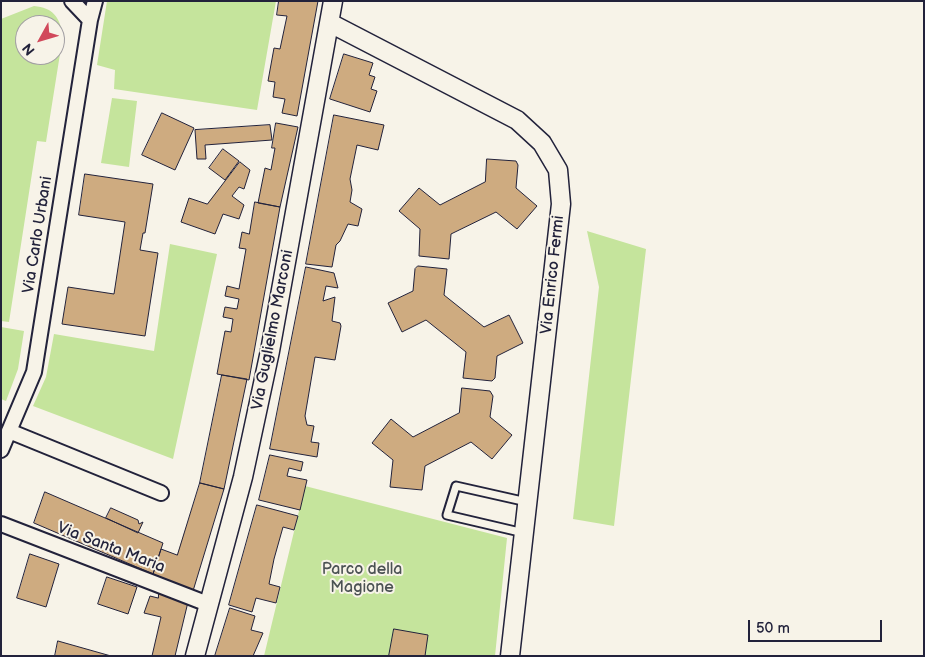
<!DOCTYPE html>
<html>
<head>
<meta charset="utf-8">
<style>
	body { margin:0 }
	#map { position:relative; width:925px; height:657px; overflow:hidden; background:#f7f3e8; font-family:"Balsamiq Sans",sans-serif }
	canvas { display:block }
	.frame { position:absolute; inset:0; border:2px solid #22223b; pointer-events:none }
	.north { position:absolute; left:15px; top:15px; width:50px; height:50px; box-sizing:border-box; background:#f7f3e8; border:1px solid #a29fa3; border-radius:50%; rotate:231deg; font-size:14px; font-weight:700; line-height:20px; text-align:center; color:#22223b }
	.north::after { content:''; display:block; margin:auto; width:18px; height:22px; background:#d1495b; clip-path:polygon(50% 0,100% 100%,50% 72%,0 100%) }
	.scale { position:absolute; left:748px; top:620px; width:134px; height:22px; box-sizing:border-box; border:2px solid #22223b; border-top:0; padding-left:6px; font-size:15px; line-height:18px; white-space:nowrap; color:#22223b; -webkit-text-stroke:4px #f7f3e8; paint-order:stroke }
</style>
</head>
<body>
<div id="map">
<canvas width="925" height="657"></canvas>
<div class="frame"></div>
<div class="north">N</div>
<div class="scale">50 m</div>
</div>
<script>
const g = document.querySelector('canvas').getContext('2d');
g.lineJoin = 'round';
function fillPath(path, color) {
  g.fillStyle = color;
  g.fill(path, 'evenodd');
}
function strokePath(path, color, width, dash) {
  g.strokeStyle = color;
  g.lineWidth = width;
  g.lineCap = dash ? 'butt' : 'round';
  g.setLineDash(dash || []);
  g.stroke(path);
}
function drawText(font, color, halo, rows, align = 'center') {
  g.font = font + ' "Balsamiq Sans",sans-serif';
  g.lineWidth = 4;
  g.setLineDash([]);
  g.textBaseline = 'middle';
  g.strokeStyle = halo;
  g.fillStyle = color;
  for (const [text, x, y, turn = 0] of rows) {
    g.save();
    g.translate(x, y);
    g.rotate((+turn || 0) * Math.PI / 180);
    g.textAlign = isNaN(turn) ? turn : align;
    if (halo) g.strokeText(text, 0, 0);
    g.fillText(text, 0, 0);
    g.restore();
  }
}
const green = new Path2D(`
	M 107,1 L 276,1 L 257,110 L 114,89 L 115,70 L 97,65 Z
	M 34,6 C 53,8 59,16 63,35 L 46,142 L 37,141 L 9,322 L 1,321 L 1,19 ZM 25,25 L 55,25 L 55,55 L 25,55 Z
	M 112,98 L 137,101 L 129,167 L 101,163 Z
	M 587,231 L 646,249 L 614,526 L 573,519 L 599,287 Z
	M 170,244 L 217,254 L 173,459 L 33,406 L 46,377 L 54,334 L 154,351 Z
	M 1,327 L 24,331 L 18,369 L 6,401 L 1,399 Z
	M 305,486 L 507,538 L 495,656 L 264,656 Z`);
const building = new Path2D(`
	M 279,1 L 318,1 L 297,116 L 282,113 L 285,99 L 273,97 L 275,82 L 268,81 L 274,48 L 280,49 L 287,16 L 277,15 Z
	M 344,54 L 373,63 L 369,75 L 375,77 L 371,89 L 377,91 L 370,112 L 330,99 Z
	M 162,113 L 194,128 L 175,170 L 142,155 Z
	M 334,115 L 384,125 L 378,150 L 357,145 L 350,179 L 352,190 L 350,202 L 362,209 L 358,226 L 348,224 L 340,241 L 336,245 L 332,267 L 306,264 Z
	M 276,123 L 298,127 L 280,207 L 258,203 L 265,168 L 271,170 L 275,148 L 272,148 Z
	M 270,125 L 272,140 L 205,145 L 206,159 L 197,159 L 195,130 Z
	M 223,149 L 239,161 L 225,180 L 209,168 Z
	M 487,159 L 516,161 L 518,165 L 516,188 L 537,206 L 517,229 L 496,212 L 451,234 L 449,259 L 419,256 L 420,229 L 399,211 L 419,188 L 440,205 L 485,182 Z
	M 240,162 L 250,170 L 244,189 L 239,187 L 232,196 L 244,205 L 239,219 L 223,214 L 215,234 L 181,222 L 189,198 L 207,204 Z
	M 85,174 L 153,184 L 145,233 L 143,233 L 140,250 L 158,253 L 145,336 L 62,324 L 68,287 L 114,294 L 125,222 L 79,215 Z
	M 255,202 L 280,207 L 249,380 L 217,374 L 225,331 L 231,332 L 233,319 L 223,317 L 225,307 L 237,309 L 239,299 L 225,296 L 227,286 L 239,289 L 246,249 L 239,248 L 242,232 L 249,234 Z
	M 418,266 L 447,269 L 444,295 L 484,327 L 509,315 L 523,343 L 497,356 L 495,378 L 492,381 L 463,378 L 466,352 L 426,320 L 402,332 L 388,303 L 413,291 L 415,269 Z
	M 306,267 L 334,273 L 338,288 L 326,286 L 323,301 L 335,297 L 332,321 L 340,323 L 341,326 L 335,360 L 315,357 L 305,416 L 307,425 L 314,426 L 311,442 L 319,443 L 317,457 L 270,449 Z
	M 222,375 L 247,379 L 224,489 L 200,483 Z
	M 462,388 L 490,391 L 493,396 L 490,417 L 512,435 L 492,459 L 471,442 L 425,466 L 422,490 L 390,487 L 393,460 L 372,443 L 391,419 L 413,437 L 459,413 Z
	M 270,455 L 303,462 L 301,471 L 289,468 L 287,476 L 307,480 L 300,510 L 259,500 Z
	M 200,483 L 224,489 L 193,591 L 153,574 L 161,549 L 177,555 Z
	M 45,492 L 163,543 L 153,574 L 34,523 Z
	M 257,505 L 298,516 L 294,530 L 283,527 L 274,559 L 269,584 L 280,587 L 276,603 L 256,598 L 252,612 L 229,605 Z
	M 111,508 L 138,520 L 139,524 L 143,522 L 138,533 L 106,518 Z
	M 30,554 L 59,564 L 46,607 L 17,598 Z
	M 107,577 L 137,587 L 128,614 L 98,604 Z
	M 159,593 L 188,602 L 175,656 L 152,656 L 161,617 L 144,613 L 150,596 L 158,598 Z
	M 230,608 L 255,616 L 251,630 L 263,633 L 253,656 L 215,656 Z
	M 394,629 L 428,635 L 425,656 L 389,656 Z
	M 58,641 L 111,656 L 55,656 Z`);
const service = new Path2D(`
	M 524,533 L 447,515 L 456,486 L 527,502`);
const minor = new Path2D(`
	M 72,1 L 90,20
	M 9,431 L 161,493
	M 1,450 L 34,372 L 90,20 L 95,1
	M 1,524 L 208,604`);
const tertiary = new Path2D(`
	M 330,23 L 517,120 L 542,143 L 558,170 L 561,204 L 510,656
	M 195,656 L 243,477 L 270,351 L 333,1`);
const streetNames = [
	["Via Carlo Urbani",38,235,-81],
	["Via Enrico Fermi",553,275,-84],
	["Via Guglielmo Marconi",273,330,-79],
	["Via Santa Maria",111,548,21]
];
const parkNames = [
	["Parco della",362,570],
	["Magione",362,588]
];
fillPath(green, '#c5e49c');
fillPath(building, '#ceab80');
strokePath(building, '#22223b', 1);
strokePath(service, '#22223b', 11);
strokePath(minor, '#22223b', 18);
strokePath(tertiary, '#22223b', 21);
strokePath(service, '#f7f3e8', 7);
strokePath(minor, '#f7f3e8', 14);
strokePath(tertiary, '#f7f3e8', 18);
drawText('16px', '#22223b', '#f7f3e8', streetNames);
drawText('16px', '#4b5253', '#f7f3e8', parkNames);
</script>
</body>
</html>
